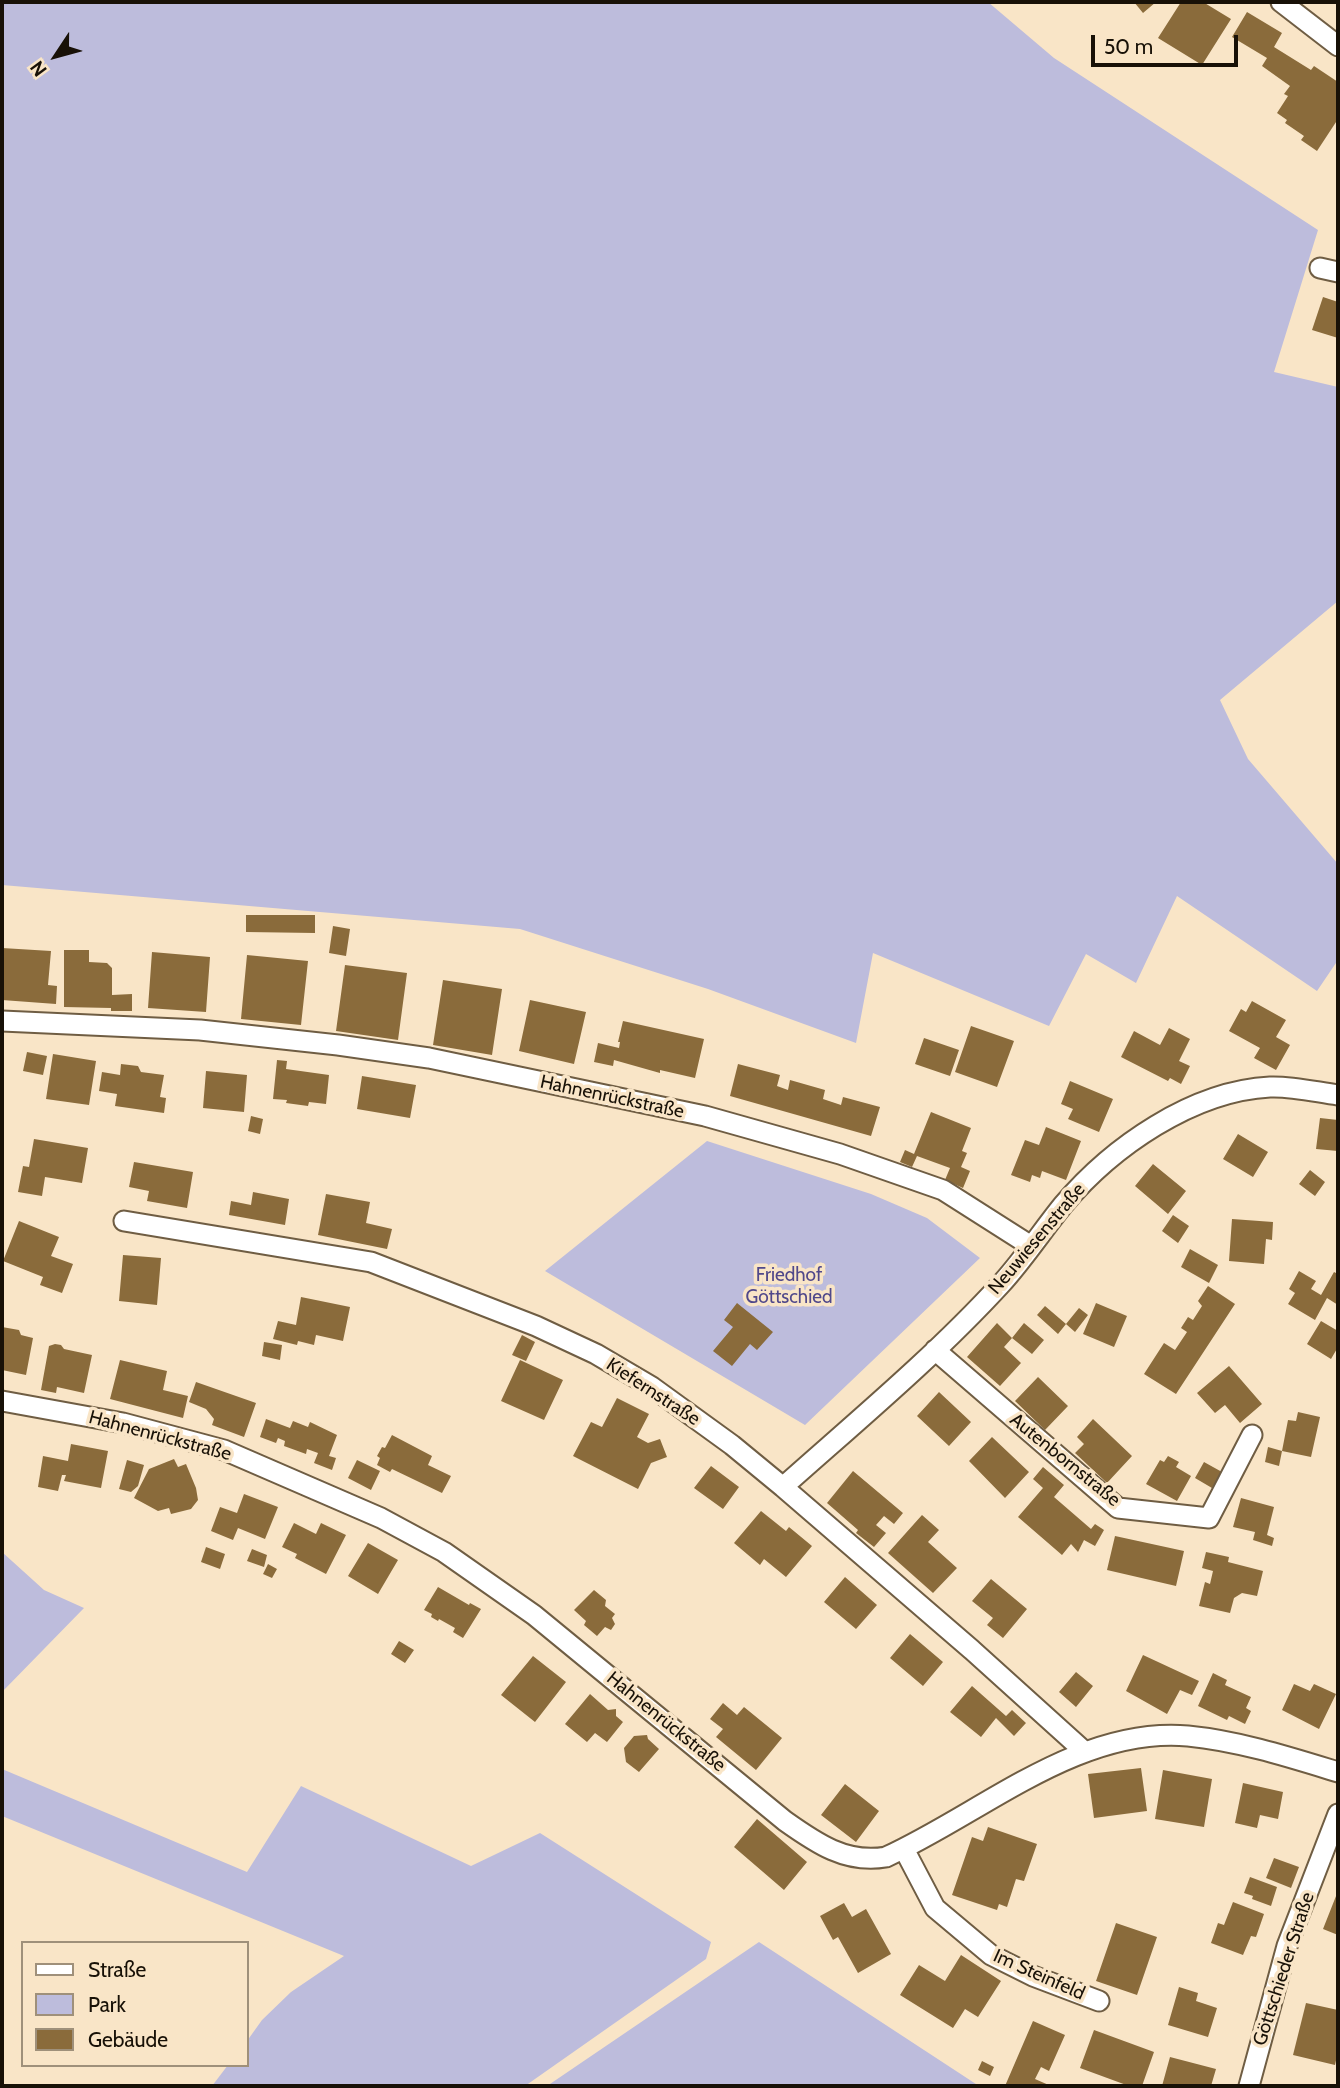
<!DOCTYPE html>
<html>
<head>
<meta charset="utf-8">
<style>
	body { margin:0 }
	#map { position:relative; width:1340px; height:2088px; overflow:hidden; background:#f9e5c7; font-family:Cabin,sans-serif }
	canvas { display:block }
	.frame { position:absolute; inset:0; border:4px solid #181107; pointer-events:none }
	.legend { position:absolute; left:21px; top:1941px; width:228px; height:126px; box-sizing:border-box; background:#f9e5c7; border:2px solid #9f907a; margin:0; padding:9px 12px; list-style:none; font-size:21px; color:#181107 }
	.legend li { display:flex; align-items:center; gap:14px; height:35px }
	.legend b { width:35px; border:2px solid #9f907a }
	.north { position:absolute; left:21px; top:21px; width:70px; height:70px; -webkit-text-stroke:5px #f9e5c7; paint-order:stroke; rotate:234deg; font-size:19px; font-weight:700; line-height:28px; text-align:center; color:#181107 }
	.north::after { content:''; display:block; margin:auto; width:24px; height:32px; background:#181107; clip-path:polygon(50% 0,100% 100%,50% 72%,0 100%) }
	.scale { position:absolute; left:1091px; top:35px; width:147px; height:32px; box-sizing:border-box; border:4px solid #181107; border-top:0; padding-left:9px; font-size:21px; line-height:24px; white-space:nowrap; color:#181107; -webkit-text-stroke:5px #f9e5c7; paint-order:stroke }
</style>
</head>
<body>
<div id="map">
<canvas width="1340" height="2088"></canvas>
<div class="frame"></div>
<ul class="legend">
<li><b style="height:9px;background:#fff"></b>Straße</li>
<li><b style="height:19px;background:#bdbcdc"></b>Park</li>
<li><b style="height:19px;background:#8a6b3b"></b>Gebäude</li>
</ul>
<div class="north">N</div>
<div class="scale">50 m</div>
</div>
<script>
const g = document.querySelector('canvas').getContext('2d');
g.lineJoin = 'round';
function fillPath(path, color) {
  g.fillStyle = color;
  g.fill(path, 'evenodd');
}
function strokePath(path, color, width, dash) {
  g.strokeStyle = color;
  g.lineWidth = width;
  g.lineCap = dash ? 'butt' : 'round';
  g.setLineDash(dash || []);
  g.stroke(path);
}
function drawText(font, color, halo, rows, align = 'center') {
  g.font = font + ' Cabin,sans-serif';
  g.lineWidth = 7;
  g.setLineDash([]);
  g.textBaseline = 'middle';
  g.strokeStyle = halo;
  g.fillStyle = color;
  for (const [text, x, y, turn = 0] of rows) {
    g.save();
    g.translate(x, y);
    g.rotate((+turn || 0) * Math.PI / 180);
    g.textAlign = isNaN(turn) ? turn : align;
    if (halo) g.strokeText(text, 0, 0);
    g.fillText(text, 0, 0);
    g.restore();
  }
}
const green = new Path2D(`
	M 2,2 L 988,2 L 1054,58 L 1318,230 L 1274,372 L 1338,387 L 1338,601 L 1220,700 L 1248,759 L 1338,864 L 1338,960 L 1317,991 L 1177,896 L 1136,983 L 1086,954 L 1049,1026 L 873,953 L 856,1043 L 708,989 L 520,929 L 2,885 Z
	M 707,1141 L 871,1194 L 927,1218 L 980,1258 L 805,1425 L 545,1271 Z
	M 2,1552 L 44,1590 L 84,1608 L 2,1692 Z
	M 2,1769 L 247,1872 L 301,1786 L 471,1866 L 540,1833 L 711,1942 L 706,1959 L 525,2086 L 212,2086 L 228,2065 L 247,2065 L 247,2041 L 262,2020 L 291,1992 L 344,1956 L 2,1816 Z
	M 759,1942 L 979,2086 L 547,2086 Z`);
const building = new Path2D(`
	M 1134,2 L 1156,2 L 1143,13 Z
	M 1181,2 L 1203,2 L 1231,19 L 1202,65 L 1158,38 Z
	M 1247,12 L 1282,33 L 1274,47 L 1311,70 L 1314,66 L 1338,82 L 1338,119 L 1317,151 L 1301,140 L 1304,136 L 1285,123 L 1287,120 L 1277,113 L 1288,96 L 1284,94 L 1290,86 L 1262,66 L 1267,58 L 1232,37 Z
	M 1323,297 L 1338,302 L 1338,338 L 1312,330 Z
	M 246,915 L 315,915 L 315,933 L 246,932 Z
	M 333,926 L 350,929 L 346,956 L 329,953 Z
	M 2,948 L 51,951 L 48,985 L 57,986 L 56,1004 L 2,1000 Z
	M 64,950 L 89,950 L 89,962 L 107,963 L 112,968 L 112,995 L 132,994 L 132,1011 L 111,1011 L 111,1008 L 64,1007 Z
	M 152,952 L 210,957 L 206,1012 L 148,1008 Z
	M 247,955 L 308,961 L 301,1025 L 241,1019 Z
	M 345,965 L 407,973 L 398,1040 L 336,1031 Z
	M 443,980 L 502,989 L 492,1055 L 433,1045 Z
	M 530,1000 L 586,1012 L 574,1064 L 519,1051 Z
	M 1252,1001 L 1286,1020 L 1276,1037 L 1290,1045 L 1276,1070 L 1254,1058 L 1260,1048 L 1229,1031 L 1241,1009 L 1246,1012 Z
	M 623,1021 L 704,1039 L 695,1078 L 660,1070 L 660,1073 L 614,1060 L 613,1066 L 594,1062 L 598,1043 L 619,1048 L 620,1042 L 618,1042 Z
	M 971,1026 L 1014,1041 L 997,1087 L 955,1072 Z
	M 1169,1028 L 1190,1039 L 1179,1061 L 1190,1066 L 1181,1084 L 1170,1078 L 1168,1081 L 1121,1057 L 1134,1031 L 1160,1045 Z
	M 924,1038 L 959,1050 L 950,1076 L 915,1064 Z
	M 27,1052 L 47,1056 L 43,1075 L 23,1071 Z
	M 53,1054 L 96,1061 L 89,1105 L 46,1099 Z
	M 277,1060 L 287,1061 L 286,1069 L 329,1075 L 326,1104 L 309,1102 L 308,1106 L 286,1103 L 287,1100 L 273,1099 Z
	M 121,1064 L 138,1066 L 141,1072 L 164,1075 L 160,1097 L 166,1098 L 164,1113 L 115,1106 L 117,1094 L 99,1091 L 102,1072 L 120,1075 Z
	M 738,1064 L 780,1075 L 777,1086 L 788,1090 L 790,1080 L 825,1090 L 823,1099 L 841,1105 L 843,1097 L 880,1107 L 871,1136 L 730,1096 Z
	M 206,1071 L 247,1075 L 244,1112 L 203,1108 Z
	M 362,1076 L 416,1085 L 410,1118 L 357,1109 Z
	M 1070,1081 L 1113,1099 L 1099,1132 L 1068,1119 L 1073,1109 L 1061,1104 Z
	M 931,1112 L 971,1128 L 962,1151 L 967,1153 L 961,1167 L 970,1171 L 963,1188 L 945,1180 L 950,1168 L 917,1156 L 912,1167 L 900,1162 L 905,1150 L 914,1154 Z
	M 251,1116 L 263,1119 L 260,1134 L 248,1131 Z
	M 1320,1118 L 1338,1120 L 1338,1151 L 1316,1149 Z
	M 1046,1127 L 1081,1141 L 1066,1180 L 1042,1171 L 1040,1178 L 1032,1175 L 1030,1182 L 1011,1175 L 1025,1140 L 1039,1145 Z
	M 1238,1134 L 1268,1152 L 1253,1177 L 1223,1159 Z
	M 34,1139 L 88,1148 L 82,1183 L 45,1177 L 42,1196 L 18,1192 L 23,1166 L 29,1167 Z
	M 134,1162 L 193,1172 L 187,1208 L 147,1201 L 149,1191 L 129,1187 Z
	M 1153,1164 L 1186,1191 L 1168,1214 L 1135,1186 Z
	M 1310,1170 L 1325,1182 L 1315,1196 L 1299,1184 Z
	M 253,1192 L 289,1199 L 285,1225 L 229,1215 L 231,1201 L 251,1205 Z
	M 326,1194 L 370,1202 L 366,1223 L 392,1229 L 387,1249 L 318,1235 Z
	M 1173,1215 L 1189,1226 L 1178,1243 L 1162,1231 Z
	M 1232,1219 L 1273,1222 L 1272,1240 L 1266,1239 L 1264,1264 L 1229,1261 Z
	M 19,1221 L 59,1237 L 51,1256 L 73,1264 L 62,1293 L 40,1285 L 43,1277 L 3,1261 Z
	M 1190,1249 L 1218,1265 L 1209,1283 L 1181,1267 Z
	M 123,1255 L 161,1258 L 157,1305 L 119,1301 Z
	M 1299,1271 L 1316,1281 L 1311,1289 L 1321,1295 L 1334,1272 L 1338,1274 L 1338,1305 L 1327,1298 L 1315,1320 L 1288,1304 L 1295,1293 L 1289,1289 Z
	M 1208,1286 L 1235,1304 L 1176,1394 L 1144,1374 L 1164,1343 L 1175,1350 L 1187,1332 L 1181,1328 L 1188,1317 L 1193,1320 L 1202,1306 L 1198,1301 Z
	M 301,1297 L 350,1307 L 343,1341 L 316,1335 L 314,1345 L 298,1341 L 297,1345 L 273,1339 L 278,1321 L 296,1325 Z
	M 737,1303 L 773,1332 L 757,1350 L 750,1344 L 732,1366 L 713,1351 L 733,1327 L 724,1320 Z
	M 1096,1303 L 1127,1316 L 1114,1347 L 1083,1334 Z
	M 1045,1306 L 1066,1324 L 1058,1334 L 1037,1315 Z
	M 1079,1308 L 1088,1315 L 1075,1332 L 1066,1324 Z
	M 1321,1321 L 1338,1331 L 1338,1347 L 1331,1359 L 1307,1344 Z
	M 997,1323 L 1012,1338 L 1004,1347 L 1021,1363 L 1000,1386 L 967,1357 Z
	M 1024,1323 L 1044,1340 L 1032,1354 L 1012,1338 Z
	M 2,1327 L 19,1330 L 21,1335 L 33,1338 L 26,1375 L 2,1370 Z
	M 522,1335 L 535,1342 L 526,1361 L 512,1355 Z
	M 264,1342 L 282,1345 L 280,1360 L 262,1356 Z
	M 55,1344 L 61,1345 L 64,1349 L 92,1355 L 84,1393 L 57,1387 L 56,1393 L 41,1390 L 49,1346 Z
	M 120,1360 L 167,1371 L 163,1390 L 188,1396 L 183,1418 L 110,1399 Z
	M 520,1360 L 563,1380 L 544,1420 L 501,1401 Z
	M 1229,1366 L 1262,1404 L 1240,1423 L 1225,1405 L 1215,1413 L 1197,1393 Z
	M 1038,1377 L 1068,1406 L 1045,1430 L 1015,1401 Z
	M 196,1382 L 256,1403 L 244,1437 L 212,1425 L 214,1419 L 206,1409 L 189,1402 Z
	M 939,1392 L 971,1422 L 949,1446 L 917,1416 Z
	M 617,1398 L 649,1414 L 637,1437 L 648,1443 L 660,1439 L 667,1457 L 651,1463 L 638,1489 L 573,1456 L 591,1422 L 602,1427 Z
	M 1298,1412 L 1320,1417 L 1311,1457 L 1282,1451 L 1279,1466 L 1265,1462 L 1268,1447 L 1282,1451 L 1288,1420 L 1296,1421 Z
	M 266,1419 L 290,1428 L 293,1421 L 308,1427 L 310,1422 L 337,1435 L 329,1456 L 336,1458 L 332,1470 L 314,1463 L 318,1453 L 307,1449 L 306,1454 L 284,1446 L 285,1441 L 278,1438 L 276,1443 L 260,1437 Z
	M 1093,1419 L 1132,1456 L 1107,1483 L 1075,1453 L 1084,1444 L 1077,1437 Z
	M 392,1435 L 432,1456 L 428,1465 L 451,1476 L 442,1493 L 392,1469 L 390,1472 L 377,1465 L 380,1458 L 377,1456 L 382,1447 L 385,1448 Z
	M 992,1437 L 1029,1472 L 1005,1498 L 969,1461 Z
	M 71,1444 L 108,1451 L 101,1488 L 64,1481 L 66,1475 L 62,1475 L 58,1491 L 38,1487 L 43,1456 L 68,1461 Z
	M 1168,1456 L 1179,1462 L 1176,1467 L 1191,1476 L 1177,1501 L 1146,1484 L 1160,1460 L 1164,1462 Z
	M 174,1459 L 178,1467 L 186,1464 L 196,1488 L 198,1500 L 191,1509 L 171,1514 L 169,1508 L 158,1511 L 134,1498 L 149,1469 Z
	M 127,1460 L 144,1465 L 138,1486 L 131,1492 L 119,1489 Z
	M 357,1460 L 380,1471 L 371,1490 L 348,1478 Z
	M 1204,1462 L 1222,1472 L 1212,1488 L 1195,1478 Z
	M 711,1466 L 739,1487 L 723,1509 L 694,1488 Z
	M 1043,1467 L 1064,1485 L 1054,1497 L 1091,1529 L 1095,1524 L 1104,1530 L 1095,1546 L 1084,1540 L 1078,1552 L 1071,1544 L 1062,1555 L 1018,1517 L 1043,1488 L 1033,1479 Z
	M 853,1471 L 903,1513 L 894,1524 L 884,1516 L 876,1525 L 886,1533 L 874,1547 L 856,1533 L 858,1530 L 827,1503 Z
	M 244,1494 L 278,1507 L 265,1539 L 238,1528 L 233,1540 L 211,1531 L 220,1507 L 237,1513 Z
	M 1241,1498 L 1274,1507 L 1267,1535 L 1274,1538 L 1272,1546 L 1253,1540 L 1255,1532 L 1233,1527 Z
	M 761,1511 L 786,1531 L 789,1527 L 812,1546 L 786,1577 L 764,1559 L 760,1565 L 734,1543 Z
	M 922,1515 L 939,1530 L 928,1542 L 957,1568 L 933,1593 L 888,1553 Z
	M 294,1523 L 316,1534 L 321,1523 L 346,1535 L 326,1574 L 295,1558 L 297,1554 L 282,1547 Z
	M 1115,1536 L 1184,1551 L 1176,1586 L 1107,1570 Z
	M 368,1543 L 398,1560 L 378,1594 L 348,1576 Z
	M 206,1547 L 225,1554 L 220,1569 L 201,1562 Z
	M 252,1549 L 267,1555 L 264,1567 L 247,1561 Z
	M 1206,1552 L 1229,1557 L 1228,1562 L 1263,1571 L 1257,1596 L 1242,1593 L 1234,1598 L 1230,1613 L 1199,1606 L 1205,1582 L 1210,1584 L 1213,1571 L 1202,1568 Z
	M 268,1564 L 277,1569 L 272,1578 L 263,1574 Z
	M 845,1577 L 877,1605 L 856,1629 L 824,1602 Z
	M 991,1579 L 1027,1609 L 1003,1638 L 987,1625 L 993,1618 L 972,1601 Z
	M 438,1587 L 469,1605 L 470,1603 L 481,1609 L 463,1638 L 453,1632 L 455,1628 L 439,1619 L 438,1621 L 431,1617 L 432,1614 L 424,1610 Z
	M 594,1590 L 606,1600 L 605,1606 L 615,1614 L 612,1618 L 615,1624 L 611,1630 L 605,1627 L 597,1636 L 584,1625 L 586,1621 L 574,1610 Z
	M 910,1634 L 943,1662 L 923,1686 L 890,1658 Z
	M 399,1641 L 414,1650 L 405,1663 L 391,1654 Z
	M 1143,1655 L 1199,1681 L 1192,1695 L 1180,1690 L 1167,1714 L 1126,1691 Z
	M 533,1656 L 566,1682 L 535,1722 L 501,1695 Z
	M 1076,1672 L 1093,1686 L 1076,1707 L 1059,1692 Z
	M 1213,1673 L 1227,1680 L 1225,1685 L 1251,1697 L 1246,1708 L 1251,1711 L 1245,1724 L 1229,1716 L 1227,1720 L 1198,1706 Z
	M 1294,1684 L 1310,1691 L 1314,1684 L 1336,1694 L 1319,1729 L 1282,1710 Z
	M 972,1686 L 1006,1716 L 1012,1710 L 1026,1723 L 1014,1736 L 996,1718 L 981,1737 L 950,1712 Z
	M 590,1694 L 608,1710 L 616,1709 L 616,1716 L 623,1722 L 607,1742 L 595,1733 L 587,1742 L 565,1724 Z
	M 723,1703 L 737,1715 L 744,1707 L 782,1738 L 756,1770 L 716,1737 L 723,1729 L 710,1719 Z
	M 647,1735 L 648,1739 L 659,1749 L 639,1772 L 626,1762 L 624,1748 L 634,1736 Z
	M 1141,1768 L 1147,1811 L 1094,1818 L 1088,1774 Z
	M 1163,1770 L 1212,1779 L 1204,1827 L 1155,1819 Z
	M 1243,1783 L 1283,1792 L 1278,1819 L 1260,1815 L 1257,1828 L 1235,1823 Z
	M 845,1784 L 879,1811 L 856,1842 L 821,1815 Z
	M 757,1819 L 807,1862 L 784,1890 L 734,1847 Z
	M 988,1827 L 1037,1844 L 1024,1881 L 1016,1879 L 1007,1907 L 999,1904 L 997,1910 L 952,1895 L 972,1837 L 983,1841 Z
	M 1274,1858 L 1299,1867 L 1291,1888 L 1266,1878 Z
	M 1250,1877 L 1277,1887 L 1271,1906 L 1252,1899 L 1253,1896 L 1244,1893 Z
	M 1338,1891 L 1338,1935 L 1323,1929 Z
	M 1233,1902 L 1264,1914 L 1256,1937 L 1251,1936 L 1243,1955 L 1211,1943 L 1218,1923 L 1224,1925 Z
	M 844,1903 L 852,1917 L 866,1909 L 891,1954 L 858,1973 L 838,1937 L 833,1940 L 820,1916 Z
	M 1116,1923 L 1157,1937 L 1137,1995 L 1096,1981 Z
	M 961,1955 L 1001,1981 L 978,2017 L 965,2009 L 953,2028 L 900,1995 L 919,1965 L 945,1981 Z
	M 1179,1987 L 1198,1993 L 1196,2001 L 1217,2008 L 1208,2037 L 1168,2025 Z
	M 1306,2003 L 1338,2010 L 1338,2051 L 1335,2065 L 1293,2055 Z
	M 1033,2021 L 1065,2035 L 1049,2071 L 1041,2067 L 1035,2079 L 1051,2086 L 1005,2086 Z
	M 1094,2030 L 1154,2052 L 1142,2086 L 1129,2086 L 1080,2068 Z
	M 1170,2057 L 1216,2069 L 1211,2086 L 1162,2086 Z
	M 982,2061 L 994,2067 L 990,2076 L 978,2070 Z`);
const street = new Path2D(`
	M 1281,2 L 1338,46
	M 1320,268 L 1338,272
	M 2,1021 L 200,1030 L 338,1045 L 429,1058 L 705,1116 L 840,1154 L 943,1190 L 1031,1246
	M 124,1221 L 371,1262 L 536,1326 L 596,1354 L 652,1387 L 732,1445 L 783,1487 L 972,1650 L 1085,1752
	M 935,1350 L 1118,1508 L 1209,1518 L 1252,1435
	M 2,1401 L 123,1423 L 224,1450 L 381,1518 L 444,1552 L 534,1615 L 785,1821 C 816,1843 846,1864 886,1857 C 981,1814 1078,1726 1188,1736 C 1239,1741 1289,1757 1338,1772
	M 783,1487 C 857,1421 934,1357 1001,1284 C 1023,1260 1042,1231 1063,1205 C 1112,1147 1192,1091 1270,1087 C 1292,1086 1316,1092 1338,1095
	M 904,1849 L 935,1908 L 991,1955 L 1033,1976 L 1099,2001
	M 1249,2086 L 1287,1946 L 1338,1814`);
const streetNames = [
	["Hahnenrückstraße",612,1097,12],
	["Neuwiesenstraße",1037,1239,-50],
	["Kiefernstraße",653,1392,33],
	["Hahnenrückstraße",160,1436,15],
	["Autenbornstraße",1065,1460,39],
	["Hahnenrückstraße",666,1722,39],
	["Göttschieder Straße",1284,1969,-72],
	["Im Steinfeld",1039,1975,24]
];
const parkNames = [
	["Friedhof",789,1275],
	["Göttschied",789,1297]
];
fillPath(green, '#bdbcdc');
fillPath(building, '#8a6b3b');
strokePath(street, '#6f5d43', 23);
strokePath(street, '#fff', 19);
drawText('19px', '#181107', '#f9e5c7', streetNames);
drawText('19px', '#50488a', '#f9e5c7', parkNames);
</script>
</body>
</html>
